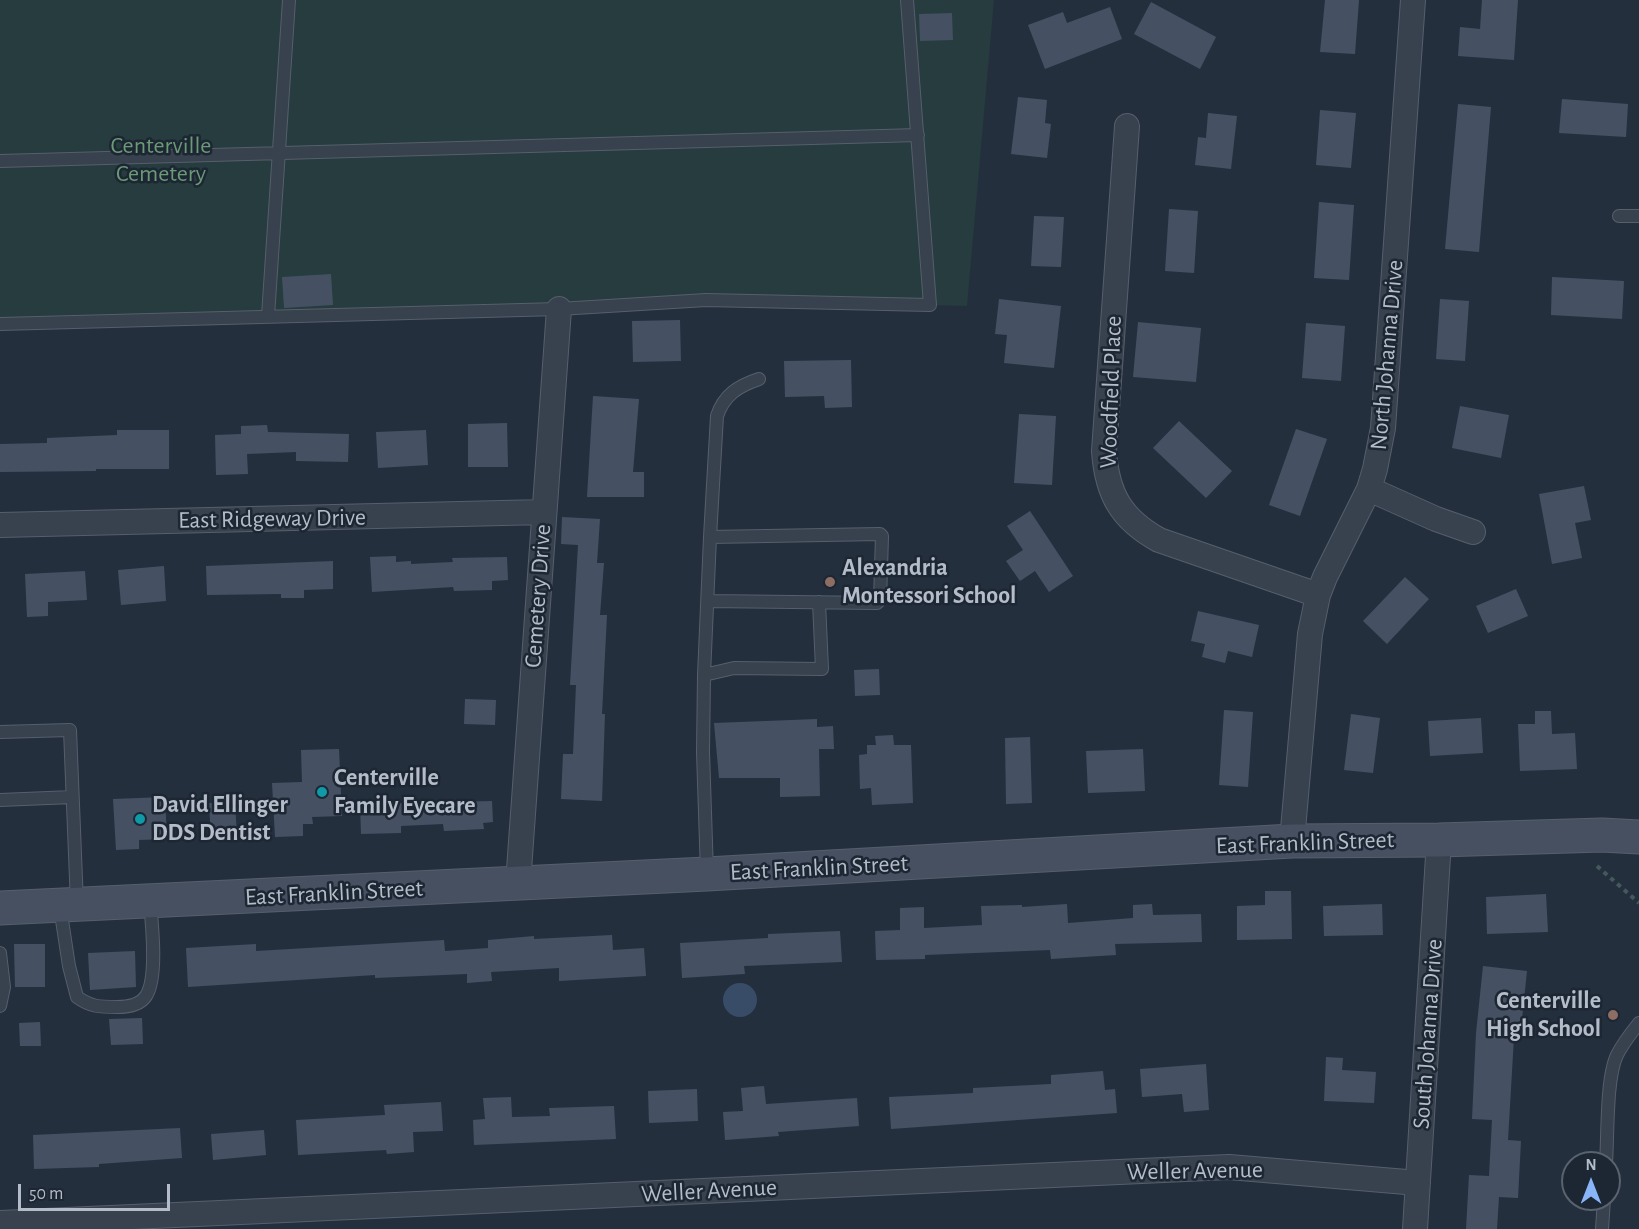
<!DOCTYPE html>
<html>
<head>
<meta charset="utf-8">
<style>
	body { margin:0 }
	#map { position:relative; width:1639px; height:1229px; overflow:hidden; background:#242f3e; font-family:"Alegreya Sans",sans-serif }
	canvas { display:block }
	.north { position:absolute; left:1561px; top:1151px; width:60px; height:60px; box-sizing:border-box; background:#1d2633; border:2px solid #59626f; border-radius:50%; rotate:0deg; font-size:16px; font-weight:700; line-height:24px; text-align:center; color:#b4bcc9 }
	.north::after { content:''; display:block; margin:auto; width:21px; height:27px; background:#8ab4f8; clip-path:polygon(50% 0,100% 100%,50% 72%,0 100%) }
	.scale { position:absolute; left:18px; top:1184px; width:152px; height:27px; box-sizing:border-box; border:3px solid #b4bcc9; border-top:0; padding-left:8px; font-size:18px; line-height:21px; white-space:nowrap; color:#b4bcc9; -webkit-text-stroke:4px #1d2633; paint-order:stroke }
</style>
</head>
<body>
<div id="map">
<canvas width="1639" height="1229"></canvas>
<div class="north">N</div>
<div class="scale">50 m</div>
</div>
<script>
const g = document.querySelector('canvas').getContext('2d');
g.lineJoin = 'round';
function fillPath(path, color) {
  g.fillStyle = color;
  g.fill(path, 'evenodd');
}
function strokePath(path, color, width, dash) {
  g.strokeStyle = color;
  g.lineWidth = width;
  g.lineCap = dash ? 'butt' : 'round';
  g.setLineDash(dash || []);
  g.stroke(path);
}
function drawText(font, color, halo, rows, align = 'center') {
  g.font = font + ' "Alegreya Sans",sans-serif';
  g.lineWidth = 5;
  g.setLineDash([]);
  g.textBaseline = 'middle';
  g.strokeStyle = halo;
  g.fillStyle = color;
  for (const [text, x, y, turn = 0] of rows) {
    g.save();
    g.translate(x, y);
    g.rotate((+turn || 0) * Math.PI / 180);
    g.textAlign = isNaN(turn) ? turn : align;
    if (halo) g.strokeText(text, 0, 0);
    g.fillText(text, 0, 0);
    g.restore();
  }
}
const green = new Path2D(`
	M 0,0 L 994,0 L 967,306 L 706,300 L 0,324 Z`);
const water = new Path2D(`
	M723 1000a17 17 0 1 1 34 0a17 17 0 1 1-34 0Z`);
const building = new Path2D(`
	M 1325,0 L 1359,0 L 1355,54 L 1320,52 Z
	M 1482,0 L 1518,0 L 1514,60 L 1458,56 L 1460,27 L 1480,29 Z
	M 1151,2 L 1216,37 L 1200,69 L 1134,34 Z
	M 1110,7 L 1122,39 L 1045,69 L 1028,25 L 1063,12 L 1067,23 Z
	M 952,13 L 953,40 L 920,41 L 919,14 Z
	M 1018,97 L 1047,100 L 1045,123 L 1051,124 L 1047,158 L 1011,154 Z
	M 1562,99 L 1628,104 L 1626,137 L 1559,133 Z
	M 1458,104 L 1491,107 L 1479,252 L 1445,249 Z
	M 1320,110 L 1356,113 L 1351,168 L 1316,165 Z
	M 1208,113 L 1237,116 L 1231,169 L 1195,165 L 1198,137 L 1206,138 Z
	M 1319,202 L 1354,205 L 1349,280 L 1314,278 Z
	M 1169,209 L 1198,211 L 1194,273 L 1165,271 Z
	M 1034,216 L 1064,217 L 1061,267 L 1031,266 Z
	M 331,274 L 333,305 L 284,308 L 282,277 Z
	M 1552,277 L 1624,281 L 1622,319 L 1551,315 Z
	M 999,299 L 1061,306 L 1054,368 L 1004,363 L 1007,335 L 995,334 Z
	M 1440,299 L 1469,301 L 1465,361 L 1436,359 Z
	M 680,320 L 681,361 L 633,362 L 632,321 Z
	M 1138,322 L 1201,328 L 1196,382 L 1133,377 Z
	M 1306,323 L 1345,326 L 1341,381 L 1302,378 Z
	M 851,360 L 852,407 L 825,408 L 824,396 L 785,397 L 784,361 Z
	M 593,396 L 639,399 L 633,472 L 644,472 L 644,497 L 587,497 Z
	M 1460,406 L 1509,415 L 1501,458 L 1452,448 Z
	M 1019,414 L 1056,416 L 1052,485 L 1014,483 Z
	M 1179,421 L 1232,471 L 1206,498 L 1153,448 Z
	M 507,423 L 508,467 L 468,467 L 468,424 Z
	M 267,425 L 268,432 L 349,434 L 348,462 L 296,461 L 296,452 L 247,454 L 248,474 L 216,475 L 215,435 L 241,434 L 241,426 Z
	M 1296,429 L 1327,439 L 1300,516 L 1269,505 Z
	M 117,430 L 169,430 L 169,469 L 96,469 L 96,471 L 0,472 L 0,444 L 47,443 L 47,438 L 117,435 Z
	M 426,430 L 428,465 L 378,468 L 376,432 Z
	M 1584,486 L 1591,520 L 1575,523 L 1582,558 L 1552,564 L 1539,494 Z
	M 1030,511 L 1073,576 L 1049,592 L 1035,571 L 1020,581 L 1006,561 L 1023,550 L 1007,526 Z
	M 562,517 L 600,519 L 597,563 L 604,563 L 600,615 L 607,615 L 602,714 L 605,714 L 602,801 L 561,799 L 563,754 L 573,754 L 576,685 L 570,685 L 578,545 L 561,544 Z
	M 396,556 L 396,562 L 411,561 L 411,564 L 453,562 L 452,558 L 507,557 L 508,580 L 492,581 L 492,590 L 454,591 L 453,587 L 372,592 L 370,557 Z
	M 333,561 L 333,589 L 304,590 L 304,598 L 281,598 L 281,594 L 207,595 L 206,566 Z
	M 164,566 L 166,601 L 121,605 L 118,570 Z
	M 85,571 L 87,600 L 48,602 L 48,616 L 27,617 L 25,574 Z
	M 1405,577 L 1429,599 L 1387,644 L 1363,621 Z
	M 1516,589 L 1528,616 L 1488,633 L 1476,606 Z
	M 1198,611 L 1259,625 L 1252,657 L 1228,651 L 1225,663 L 1202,657 L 1205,644 L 1191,641 Z
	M 879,669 L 880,695 L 855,696 L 854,670 Z
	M 465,699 L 496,700 L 495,725 L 464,724 Z
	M 1224,710 L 1253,712 L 1248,787 L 1219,785 Z
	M 1535,711 L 1551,711 L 1552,734 L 1575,733 L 1577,769 L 1520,771 L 1518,724 L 1535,724 Z
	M 1351,714 L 1380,718 L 1373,773 L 1344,770 Z
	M 1481,718 L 1483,753 L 1430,756 L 1428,721 Z
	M 817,719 L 817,727 L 833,726 L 834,749 L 819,749 L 820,796 L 780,797 L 780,778 L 719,778 L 714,723 Z
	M 893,735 L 894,745 L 911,745 L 913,803 L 872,805 L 871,788 L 860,789 L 859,755 L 867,754 L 867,745 L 876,745 L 875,736 Z
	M 1030,737 L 1032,803 L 1006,804 L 1005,738 Z
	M 339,749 L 342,816 L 312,817 L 313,824 L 303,824 L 303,836 L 275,837 L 272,783 L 302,782 L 301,750 Z
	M 1143,749 L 1145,791 L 1088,793 L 1086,751 Z
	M 165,797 L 167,839 L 139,840 L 139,849 L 116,850 L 113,799 Z
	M 492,801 L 493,822 L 483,823 L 484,829 L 444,831 L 443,824 L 401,826 L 401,833 L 361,834 L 360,804 Z
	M 235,802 L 237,836 L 211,838 L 209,803 Z
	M 1265,891 L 1291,891 L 1292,939 L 1237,940 L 1237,906 L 1265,905 Z
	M 1546,894 L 1548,932 L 1487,934 L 1486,897 Z
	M 1067,904 L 1068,923 L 1133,918 L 1133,905 L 1152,904 L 1153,915 L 1201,914 L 1202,942 L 1115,944 L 1116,955 L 1051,959 L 1050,950 L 925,955 L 925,959 L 876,960 L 875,931 L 900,930 L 900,908 L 924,907 L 924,928 L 982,925 L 981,906 L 1022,905 L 1022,907 Z
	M 1382,904 L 1383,935 L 1324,936 L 1323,906 Z
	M 840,931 L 842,962 L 744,966 L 745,974 L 682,978 L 680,943 L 768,938 L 768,934 Z
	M 612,935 L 613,950 L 644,948 L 646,976 L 559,981 L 559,968 L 491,972 L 492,981 L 467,983 L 467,974 L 375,978 L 375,975 L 188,987 L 186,948 L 256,944 L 256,951 L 444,940 L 445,951 L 488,948 L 488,940 L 534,936 L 534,939 Z
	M 14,944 L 45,944 L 45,987 L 15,987 Z
	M 135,951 L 136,987 L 90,990 L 88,953 Z
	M 1483,966 L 1527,971 L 1520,1038 L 1514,1037 L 1508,1140 L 1521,1141 L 1518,1198 L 1499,1197 L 1497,1229 L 1466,1229 L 1469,1175 L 1489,1176 L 1492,1120 L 1472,1119 L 1476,1033 Z
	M 142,1018 L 143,1044 L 111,1045 L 109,1019 Z
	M 40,1022 L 41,1046 L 20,1046 L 19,1023 Z
	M 1326,1057 L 1343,1058 L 1342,1070 L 1376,1072 L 1374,1103 L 1324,1101 Z
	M 1206,1064 L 1209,1110 L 1184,1112 L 1182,1094 L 1142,1097 L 1140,1069 Z
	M 1103,1071 L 1105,1090 L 1115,1089 L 1117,1113 L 891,1129 L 889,1097 L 973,1093 L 973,1088 L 1051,1084 L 1051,1075 Z
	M 764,1086 L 766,1104 L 857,1098 L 859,1126 L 778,1132 L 779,1136 L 725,1140 L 723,1112 L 743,1111 L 741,1088 Z
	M 697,1089 L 698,1121 L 649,1123 L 648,1091 Z
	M 511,1097 L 512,1117 L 550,1116 L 549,1108 L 614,1106 L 616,1139 L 474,1145 L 473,1120 L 485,1119 L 483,1098 Z
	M 441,1102 L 443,1131 L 413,1132 L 414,1152 L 387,1154 L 386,1150 L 298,1155 L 296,1120 L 385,1115 L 384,1105 Z
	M 180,1128 L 182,1158 L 99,1164 L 99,1167 L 34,1169 L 33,1135 Z
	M 264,1130 L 266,1155 L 213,1160 L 211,1134 Z`);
const path = new Path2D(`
	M 1597,866 L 1639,903`);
const lane = new Path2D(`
	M 0,161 L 918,135
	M 1619,216 L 1639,216
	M 268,316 L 289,0
	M 0,324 L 559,309 L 706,300 L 930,305 L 907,0
	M 710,537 L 717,416 C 724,395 738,386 759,379
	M 704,675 L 734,668 L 822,669 L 819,602
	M 0,732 L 70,730 L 77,904
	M 0,800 L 72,797
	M 707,873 L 703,752 L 704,675 L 710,537 L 880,534 L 882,536 L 880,600 L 877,603 L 708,601
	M 60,907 L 69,966 L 77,997 C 91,1007 100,1007 117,1007 C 127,1007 140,1005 146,996 C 158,978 152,924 150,903
	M 0,953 L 4,987 L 0,1006
	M 1606,1163 C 1608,1135 1606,1078 1617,1055 C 1623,1043 1631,1033 1639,1023
	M 1602,1229 L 1604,1199`);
const street = new Path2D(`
	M 1127,126 L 1104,451 C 1107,494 1121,519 1159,540 L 1318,595
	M 1369,489 L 1436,519 L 1473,532
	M 0,525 L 544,512
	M 1292,841 L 1310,634 L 1318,595 L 1325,577 L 1369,489 L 1375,469 L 1383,428 L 1413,0
	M 518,884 L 559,309
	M 0,1223 L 1229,1167 L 1418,1183
	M 1415,1229 L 1439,840`);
const secondary = new Path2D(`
	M 0,908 L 707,874 L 1292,841 L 1439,840 L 1602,835 L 1639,837`);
const markers = [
	[830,582,6,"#8d6e63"],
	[322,792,6,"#0f9aa8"],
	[140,819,6,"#0f9aa8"],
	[1613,1015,6,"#8d6e63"]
];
const parkNames = [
	["Centerville",161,146],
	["Cemetery",161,174]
];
const streetNames = [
	["North Johanna Drive",1387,355,-85],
	["Woodfield Place",1111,392,-88],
	["East Ridgeway Drive",272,519,-1],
	["Cemetery Drive",538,596,-86],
	["East Franklin Street",1305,843,-2],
	["East Franklin Street",819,868,-3],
	["East Franklin Street",334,893,-3],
	["South Johanna Drive",1428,1034,-86],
	["Weller Avenue",1195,1171,-1],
	["Weller Avenue",709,1191,-3]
];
const poiNames = [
	["Alexandria",842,568],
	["Montessori School",842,596],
	["Centerville",334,778],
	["Family Eyecare",334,806],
	["David Ellinger",152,805],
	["DDS Dentist",152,833],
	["Centerville",1601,1001,"right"],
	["High School",1601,1029,"right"]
];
fillPath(green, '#263c3f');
fillPath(water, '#394c67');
fillPath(building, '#455162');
strokePath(lane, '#565f6c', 14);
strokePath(street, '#565f6c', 26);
strokePath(secondary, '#565f6c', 35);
strokePath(path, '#44595c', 4, [4.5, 4.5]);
strokePath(lane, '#38414e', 12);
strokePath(street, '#38414e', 24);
strokePath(secondary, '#465061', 33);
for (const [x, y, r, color] of markers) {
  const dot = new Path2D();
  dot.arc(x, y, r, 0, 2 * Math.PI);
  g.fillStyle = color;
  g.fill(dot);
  strokePath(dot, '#1d2633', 2);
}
drawText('24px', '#6b9a76', '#1d2633', parkNames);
drawText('24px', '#b4bcc9', '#1d2633', streetNames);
drawText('bold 24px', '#b4bcc9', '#1d2633', poiNames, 'left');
</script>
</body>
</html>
